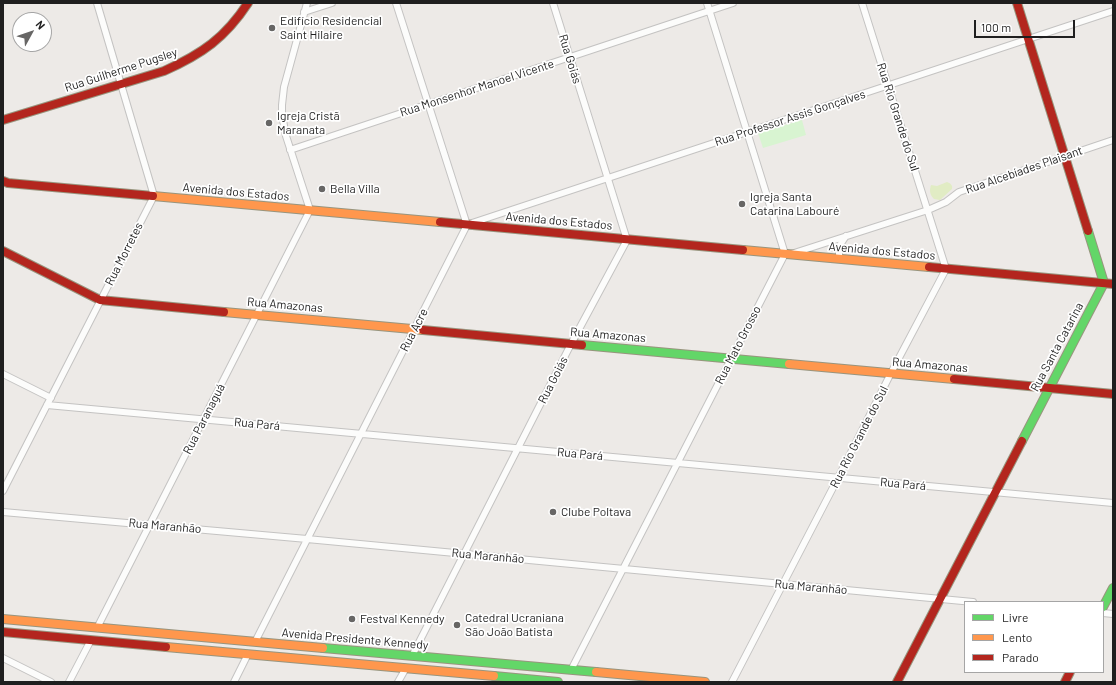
<!DOCTYPE html>
<html>
<head>
<meta charset="utf-8">
<style>
	body { margin:0 }
	#map { position:relative; width:1116px; height:685px; overflow:hidden; background:#edeae7; font-family:Barlow,sans-serif }
	canvas { display:block }
	.frame { position:absolute; inset:0; border:4px solid #1f1f1f; pointer-events:none }
	.legend { position:absolute; left:964px; top:601px; width:140px; height:72px; box-sizing:border-box; background:#fff; border:1px solid #a5a5a5; margin:0; padding:5px 7px; list-style:none; font-size:12px; color:#1f1f1f }
	.legend li { display:flex; align-items:center; gap:8px; height:20px }
	.legend b { width:20px; border:1px solid #a5a5a5 }
	.north { position:absolute; left:12px; top:12px; width:40px; height:40px; box-sizing:border-box; background:#fff; border:1px solid #a5a5a5; border-radius:50%; rotate:50deg; font-size:11px; font-weight:700; line-height:16px; text-align:center; color:#1f1f1f }
	.north::after { content:''; display:block; margin:auto; width:14px; height:18px; background:#676665; clip-path:polygon(50% 0,100% 100%,50% 72%,0 100%) }
	.scale { position:absolute; left:974px; top:20px; width:101px; height:18px; box-sizing:border-box; border:2px solid #1f1f1f; border-top:0; padding-left:5px; font-size:12px; line-height:14px; white-space:nowrap; color:#1f1f1f; -webkit-text-stroke:3px #fff; paint-order:stroke }
</style>
</head>
<body>
<div id="map">
<canvas width="1116" height="685"></canvas>
<div class="frame"></div>
<ul class="legend">
<li><b style="height:5px;background:#63d668"></b>Livre</li>
<li><b style="height:5px;background:#ff974d"></b>Lento</li>
<li><b style="height:5px;background:#b3261e"></b>Parado</li>
</ul>
<div class="north">N</div>
<div class="scale">100 m</div>
</div>
<script>
const g = document.querySelector('canvas').getContext('2d');
g.lineJoin = 'round';
function fillPath(path, color) {
  g.fillStyle = color;
  g.fill(path, 'evenodd');
}
function strokePath(path, color, width, dash) {
  g.strokeStyle = color;
  g.lineWidth = width;
  g.lineCap = dash ? 'butt' : 'round';
  g.setLineDash(dash || []);
  g.stroke(path);
}
function drawText(font, color, halo, rows, align = 'center') {
  g.font = font + ' Barlow,sans-serif';
  g.lineWidth = 3.5;
  g.setLineDash([]);
  g.textBaseline = 'middle';
  g.strokeStyle = halo;
  g.fillStyle = color;
  for (const [text, x, y, turn = 0] of rows) {
    g.save();
    g.translate(x, y);
    g.rotate((+turn || 0) * Math.PI / 180);
    g.textAlign = isNaN(turn) ? turn : align;
    if (halo) g.strokeText(text, 0, 0);
    g.fillText(text, 0, 0);
    g.restore();
  }
}
const grass = new Path2D(`
	M 947,182 C 950,183 953,185 952,189 L 940,200 L 934,199 C 930,195 929,191 931,185 L 937,186 Z`);
const park = new Path2D(`
	M 802,120 L 806,135 L 763,148 L 758,133 Z`);
const street = new Path2D(`
	M 304,12 L 332,3
	M 290,150 L 733,3
	M 469,224 L 1113,11
	M 791,254 L 928,210 L 946,202 L 959,192 L 1113,140
	M 840,259 C 837,249 840,244 846,236
	M 3,374 L 51,398
	M 47,405 L 1113,503
	M 3,491 L 154,196 L 97,3
	M 3,512 L 307,539 L 973,602
	M 1103,613 L 1113,614
	M 97,628 L 310,210 L 286,136 L 282,115 L 282,105 L 284,87 L 307,3
	M 255,642 C 326,503 397,364 467,225 L 396,3
	M 412,656 L 571,344 L 627,240 L 553,3
	M 3,658 L 51,682
	M 571,670 L 785,254 L 707,3
	M 69,682 L 91,640
	M 234,682 L 248,654
	M 398,682 L 406,668
	M 732,682 L 838,478 L 891,373 L 946,269 L 862,3`);
const fast = new Path2D(`
	M 582,345 L 789,364
	M 1022,441 L 1104,283 L 1088,231
	M 1103,607 L 1113,588
	M 323,648 L 596,672
	M 494,676 L 558,682`);
const slow = new Path2D(`
	M 153,196 L 440,222
	M 743,250 L 929,267
	M 224,312 L 423,330
	M 789,364 L 954,379
	M 3,619 L 323,648
	M 166,647 L 494,676
	M 596,672 L 705,682`);
const jam = new Path2D(`
	M 1017,3 L 1088,231
	M 3,120 L 164,71 C 202,54 225,38 248,3
	M 3,181 L 8,183 L 153,196
	M 440,222 L 743,250
	M 3,251 L 100,300 L 224,312
	M 929,267 L 1113,284
	M 423,330 L 582,345
	M 954,379 L 1113,394
	M 3,632 L 166,647
	M 897,682 L 1022,441
	M 1065,682 L 1070,672`);
const markers = [
	[272,28,4,"#676665"],
	[269,123,4,"#676665"],
	[322,189,4,"#676665"],
	[742,204,4,"#676665"],
	[553,512,4,"#676665"],
	[352,619,4,"#676665"],
	[457,625,4,"#676665"]
];
const poiNames = [
	["Edifício Residencial",280,21],
	["Saint Hilaire",280,35],
	["Igreja Cristã",277,116],
	["Maranata",277,130],
	["Bella Villa",330,189],
	["Igreja Santa",750,197],
	["Catarina Labouré",750,211],
	["Clube Poltava",561,512],
	["Catedral Ucraniana",465,618],
	["São João Batista",465,632],
	["Festval Kennedy",360,619]
];
const streetNames = [
	["Rua Goiás",570,59,73],
	["Rua Guilherme Pugsley",121,70,-18],
	["Rua Monsenhor Manoel Vicente",477,88,-18],
	["Rua Rio Grande do Sul",898,117,72],
	["Rua Professor Assis Gonçalves",790,118,-18],
	["Rua Alcebíades Plaisant",1024,170,-19],
	["Avenida dos Estados",236,192,5],
	["Avenida dos Estados",559,221,5],
	["Avenida dos Estados",882,251,5],
	["Rua Morretes",124,254,-63],
	["Rua Amazonas",285,305,5],
	["Rua Acre",414,330,-63],
	["Rua Amazonas",608,335,5],
	["Rua Mato Grosso",738,345,-63],
	["Rua Santa Catarina",1057,347,-62],
	["Rua Amazonas",930,365,5],
	["Rua Goiás",553,380,-63],
	["Rua Paranaguá",204,419,-63],
	["Rua Pará",257,424,5],
	["Rua Rio Grande do Sul",859,437,-63],
	["Rua Pará",580,454,5],
	["Rua Pará",903,484,5],
	["Rua Maranhão",165,526,5],
	["Rua Maranhão",488,556,5],
	["Rua Maranhão",811,587,5],
	["Avenida Presidente Kennedy",355,639,5]
];
fillPath(grass, '#e1ecc4');
fillPath(park, '#d8f4d1');
strokePath(street, '#c4c3c2', 8);
strokePath(fast, '#98957e', 10);
strokePath(slow, '#98957e', 10);
strokePath(jam, '#98957e', 10);
strokePath(street, '#fcfcfb', 6);
strokePath(fast, '#63d668', 8);
strokePath(slow, '#ff974d', 8);
strokePath(jam, '#b3261e', 8);
for (const [x, y, r, color] of markers) {
  const dot = new Path2D();
  dot.arc(x, y, r, 0, 2 * Math.PI);
  g.fillStyle = color;
  g.fill(dot);
  strokePath(dot, '#fff', 1.5);
}
drawText('12px', '#1f1f1f', '#fff', poiNames, 'left');
drawText('12px', '#1f1f1f', '#fff', streetNames);
</script>
</body>
</html>
